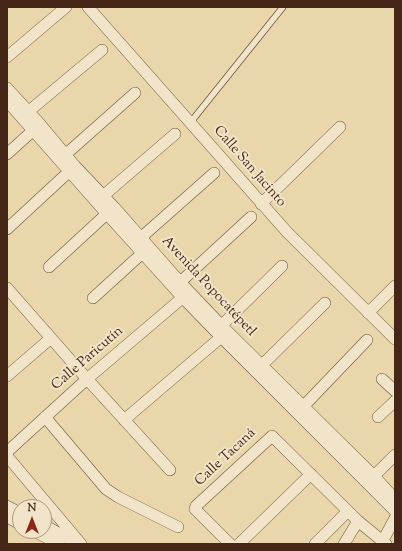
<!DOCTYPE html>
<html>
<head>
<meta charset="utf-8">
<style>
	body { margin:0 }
	#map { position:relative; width:402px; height:551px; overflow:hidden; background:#e9d6aa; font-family:"Sorts Mill Goudy",serif }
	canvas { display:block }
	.frame { position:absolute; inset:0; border:8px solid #462717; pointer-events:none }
	.north { position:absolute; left:12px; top:499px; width:40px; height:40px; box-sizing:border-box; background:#f1e4c8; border:1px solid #ad9881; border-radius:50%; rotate:0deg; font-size:11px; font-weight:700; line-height:16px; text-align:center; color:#462717 }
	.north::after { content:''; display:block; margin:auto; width:14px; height:18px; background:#8f2418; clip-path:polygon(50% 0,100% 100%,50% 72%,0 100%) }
</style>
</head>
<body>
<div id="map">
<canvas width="402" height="551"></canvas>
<div class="frame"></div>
<div class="north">N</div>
</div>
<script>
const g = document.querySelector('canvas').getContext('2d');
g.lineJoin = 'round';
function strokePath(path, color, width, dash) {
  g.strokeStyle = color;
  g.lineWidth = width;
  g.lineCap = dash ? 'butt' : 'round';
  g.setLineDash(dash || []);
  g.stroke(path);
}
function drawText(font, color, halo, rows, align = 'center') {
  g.font = font + ' "Sorts Mill Goudy",serif';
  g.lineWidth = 4;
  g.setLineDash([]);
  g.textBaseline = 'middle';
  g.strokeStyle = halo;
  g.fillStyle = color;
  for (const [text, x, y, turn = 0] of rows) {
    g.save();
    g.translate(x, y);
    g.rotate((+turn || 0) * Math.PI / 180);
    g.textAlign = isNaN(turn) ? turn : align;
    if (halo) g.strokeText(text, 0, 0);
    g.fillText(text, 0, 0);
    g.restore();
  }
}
const lane = new Path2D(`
	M 190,123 L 283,7`);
const street = new Path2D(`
	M 88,7 L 287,232 L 395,339
	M 7,57 L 66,7
	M 7,88 L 40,124 L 75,166 L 114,207 L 180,282 L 222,326 L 374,476 L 395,499
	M 7,101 L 107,214 L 183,298 L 221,337 L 395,511
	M 29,111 L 102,50
	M 7,154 L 38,126
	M 65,155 L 135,93
	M 103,196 L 175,134
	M 261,204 L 340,127
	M 7,229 L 74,167
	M 136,242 L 214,173
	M 49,267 L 112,209
	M 176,286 L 251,217
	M 7,288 L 87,379 L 170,470
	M 93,298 L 148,248
	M 368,313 L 395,286
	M 217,330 L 282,266
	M 257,370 L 325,303
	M 7,376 L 51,338
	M 382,379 L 395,391
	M 298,412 L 367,340
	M 45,417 L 106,489 L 118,497 L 178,527
	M 378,417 L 395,401
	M 124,420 L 226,333
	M 7,452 L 87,379 L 188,293
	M 7,456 L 81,544
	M 370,480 L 395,455
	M 7,506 L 20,513
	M 7,517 L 20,524
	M 44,525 L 78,544
	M 34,531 L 59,544
	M 230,544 L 195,509 L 196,506 L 272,436 L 358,521 L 386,544
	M 239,544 L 311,474
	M 315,544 L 348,511
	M 344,544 L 358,521
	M 381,544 L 395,518`);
const streetNames = [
	["Calle San Jacinto",249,167,49],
	["Avenida Popocatépetl",208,287,47],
	["Calle Paricutín",88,359,-41],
	["Calle Tacaná",226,458,-43]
];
strokePath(lane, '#6f533c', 7);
strokePath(street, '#6f533c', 12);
strokePath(lane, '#f1e4c8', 5.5);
strokePath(street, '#f1e4c8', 11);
drawText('14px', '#462717', '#f1e4c8', streetNames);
</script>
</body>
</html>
